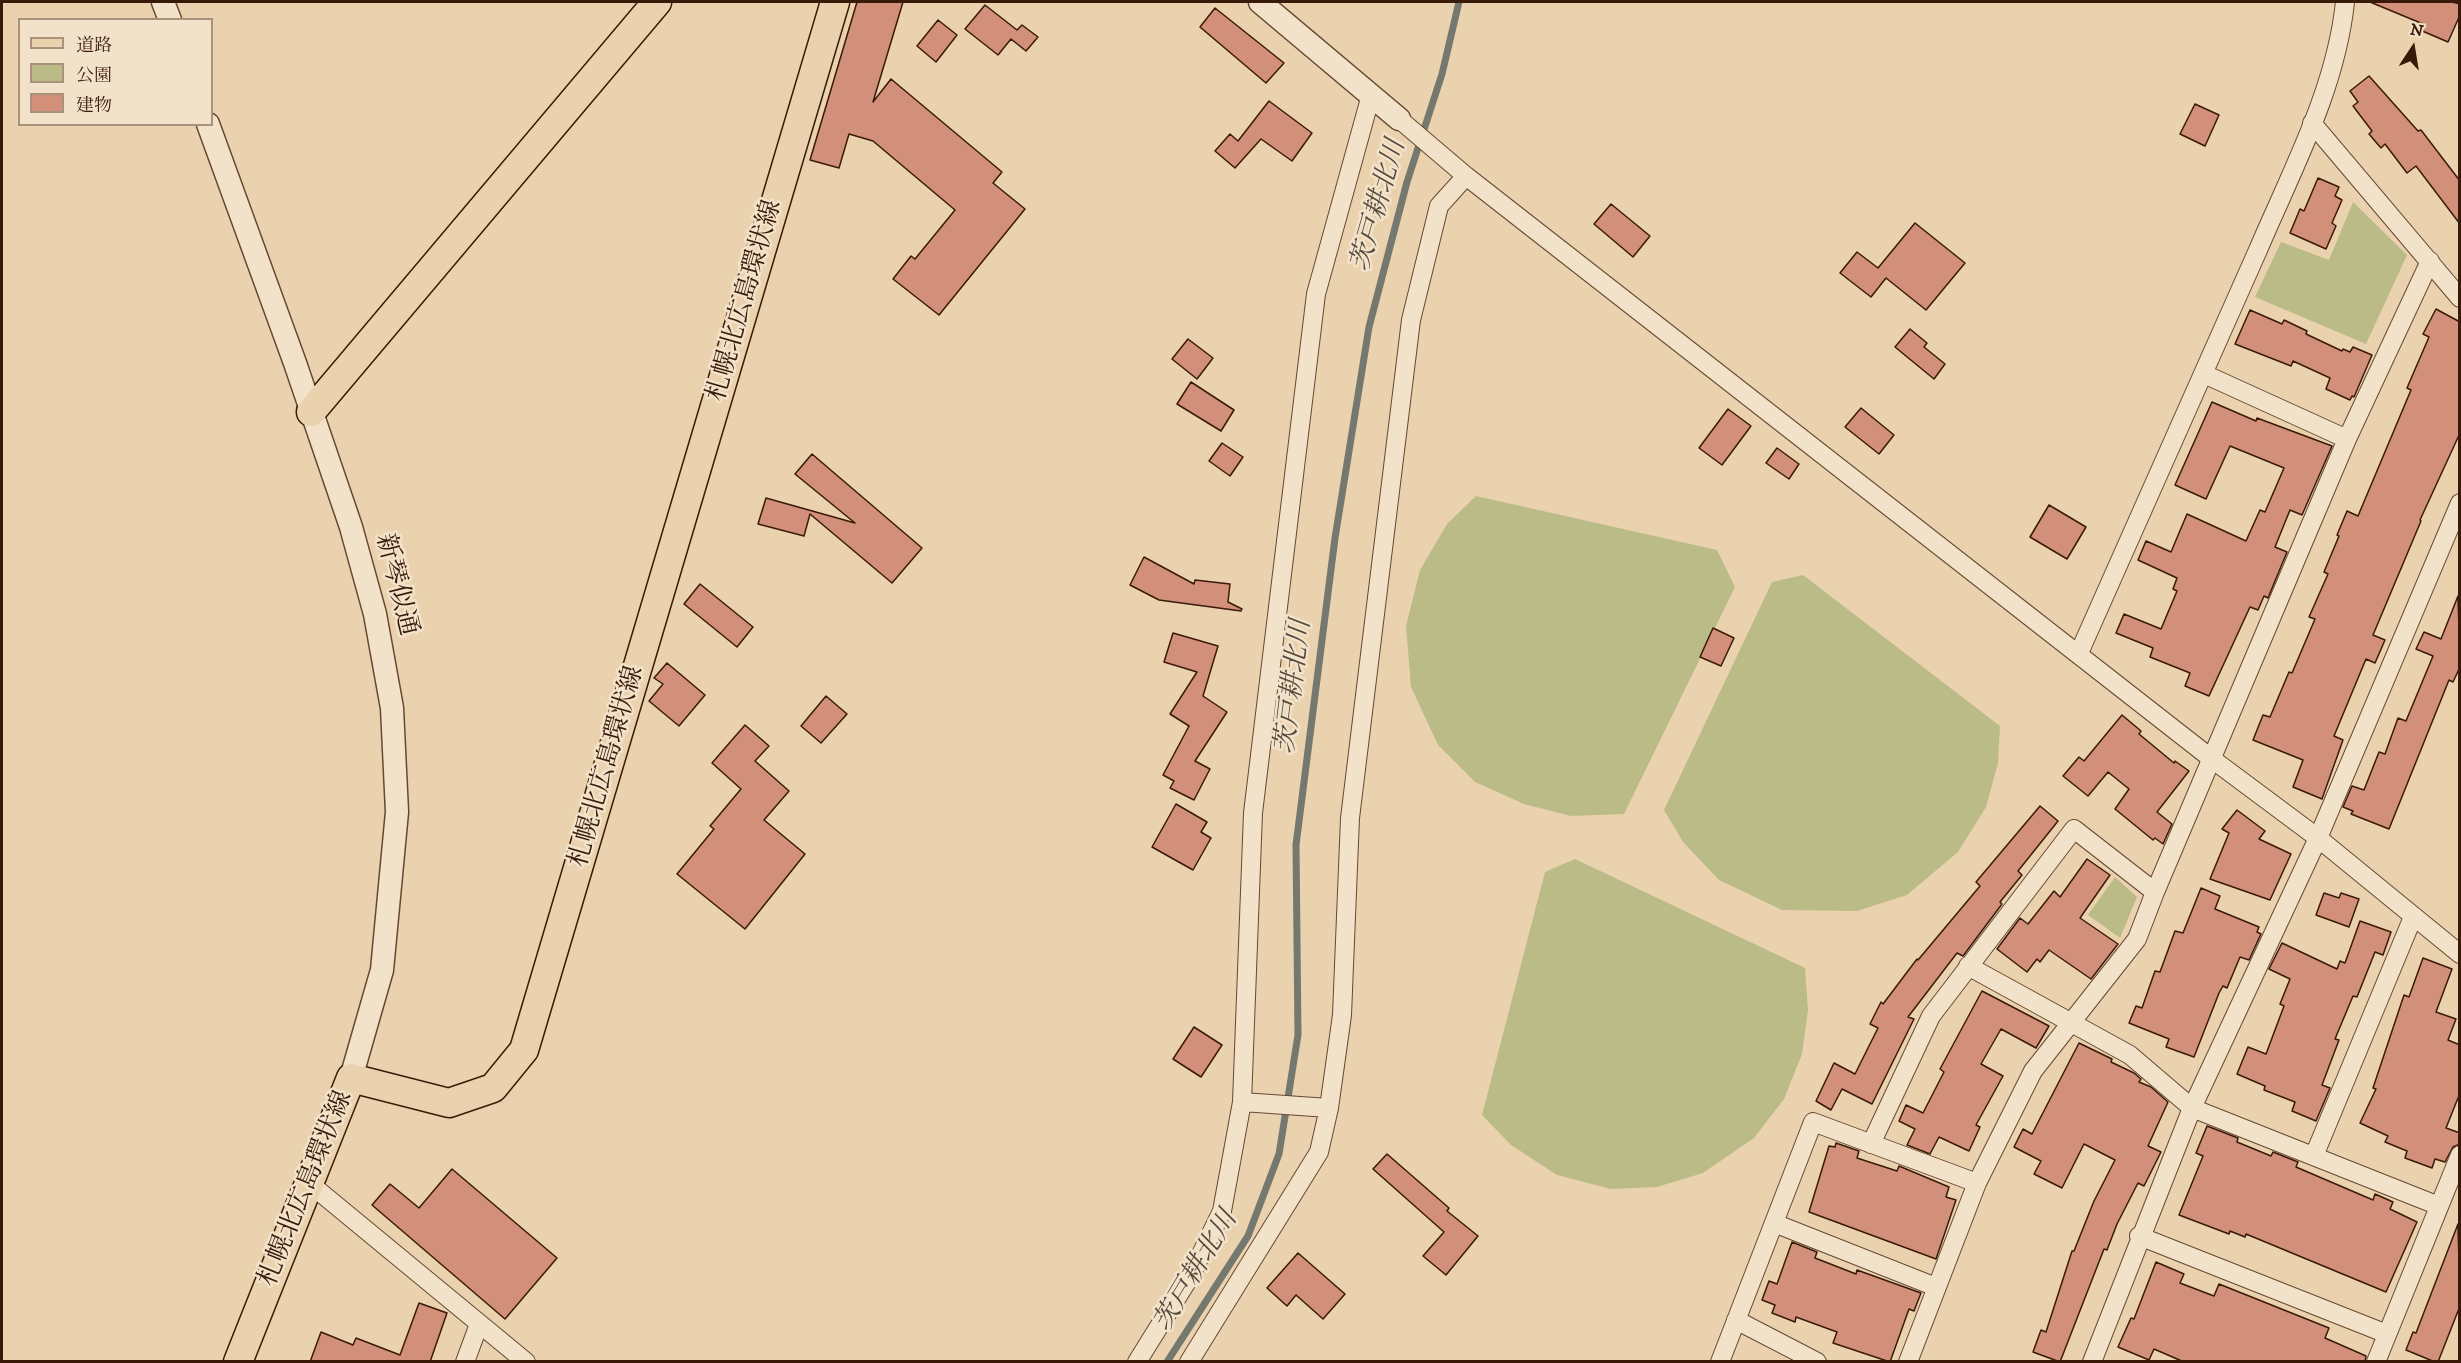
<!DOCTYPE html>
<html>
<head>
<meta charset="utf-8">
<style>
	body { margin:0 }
	#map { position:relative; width:2461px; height:1363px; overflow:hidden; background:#ebd2ae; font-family:"IM FELL DW Pica","Noto Serif JP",serif }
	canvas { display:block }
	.frame { position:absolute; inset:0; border:3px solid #391a08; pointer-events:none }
	.legend { position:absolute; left:18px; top:18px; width:195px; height:108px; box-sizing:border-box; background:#f2e2ca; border:2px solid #a8927c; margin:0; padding:8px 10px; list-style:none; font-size:18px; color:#391a08 }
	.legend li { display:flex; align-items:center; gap:12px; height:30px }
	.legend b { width:30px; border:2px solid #a8927c }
	.north { position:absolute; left:2383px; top:18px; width:60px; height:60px; -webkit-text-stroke:4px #f2e2ca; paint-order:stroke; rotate:12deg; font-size:16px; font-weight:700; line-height:24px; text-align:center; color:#391a08 }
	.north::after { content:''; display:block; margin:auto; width:21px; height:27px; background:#391a08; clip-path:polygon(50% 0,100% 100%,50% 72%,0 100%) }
</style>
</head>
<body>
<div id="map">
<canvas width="2461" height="1363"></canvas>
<div class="frame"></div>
<ul class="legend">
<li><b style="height:8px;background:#ebd2ae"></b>道路</li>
<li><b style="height:16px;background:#bb8"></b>公園</li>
<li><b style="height:16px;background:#d28f79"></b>建物</li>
</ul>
<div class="north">N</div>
</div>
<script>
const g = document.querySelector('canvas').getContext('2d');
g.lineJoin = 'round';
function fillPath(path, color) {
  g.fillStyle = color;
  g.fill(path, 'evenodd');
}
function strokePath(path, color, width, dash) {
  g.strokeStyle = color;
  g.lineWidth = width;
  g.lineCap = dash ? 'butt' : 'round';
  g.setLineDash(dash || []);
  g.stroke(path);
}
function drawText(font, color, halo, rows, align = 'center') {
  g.font = font + ' "IM FELL DW Pica","Noto Serif JP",serif';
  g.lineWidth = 5;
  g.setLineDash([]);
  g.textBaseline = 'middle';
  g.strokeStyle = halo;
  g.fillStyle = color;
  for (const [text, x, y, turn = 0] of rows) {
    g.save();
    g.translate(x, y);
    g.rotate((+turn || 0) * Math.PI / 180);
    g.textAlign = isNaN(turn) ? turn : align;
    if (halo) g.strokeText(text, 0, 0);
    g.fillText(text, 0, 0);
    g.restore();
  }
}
const green = new Path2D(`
	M 2353,202 L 2407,255 L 2366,344 L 2255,297 L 2281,242 L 2329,260 Z
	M 1476,496 L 1717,550 L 1735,587 L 1624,814 L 1571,816 L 1524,804 L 1475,782 L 1438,745 L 1411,687 L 1406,626 L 1420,570 L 1447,524 Z
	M 1803,575 L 2000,726 L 1998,763 L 1986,807 L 1958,852 L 1907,895 L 1857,911 L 1782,910 L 1719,880 L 1683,842 L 1664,810 L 1772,582 Z
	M 1575,859 L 1805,968 L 1808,1010 L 1802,1054 L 1784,1099 L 1754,1138 L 1703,1173 L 1657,1187 L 1611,1189 L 1557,1175 L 1511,1145 L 1482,1115 L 1545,872 Z
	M 2115,877 L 2137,897 L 2120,938 L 2088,915 Z`);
const stream = new Path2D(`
	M 1167,1362 L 1248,1236 L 1279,1154 L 1298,1035 L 1296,845 L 1335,538 L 1369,327 L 1407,182 L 1442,74 L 1459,2`);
const building = new Path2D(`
	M 857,2 L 903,2 L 873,102 L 891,79 L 1002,172 L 993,183 L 1025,209 L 939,315 L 893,279 L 911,256 L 915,259 L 955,210 L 873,141 L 849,134 L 839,168 L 810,160 Z
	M 2370,2 L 2452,2 L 2460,4 L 2460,15 L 2448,42 L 2420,30 L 2423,24 Z
	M 985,5 L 1017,30 L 1022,25 L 1038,37 L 1026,51 L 1011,39 L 998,55 L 965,29 Z
	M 1215,8 L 1284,63 L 1266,83 L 1200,27 Z
	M 938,20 L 957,35 L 936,62 L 917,46 Z
	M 2369,76 L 2418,131 L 2421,130 L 2460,181 L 2460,224 L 2416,166 L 2407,173 L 2385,144 L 2381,148 L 2369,134 L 2372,131 L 2353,106 L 2358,102 L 2350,91 Z
	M 1269,101 L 1312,133 L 1292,161 L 1261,139 L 1235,168 L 1215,151 L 1230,134 L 1238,141 Z
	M 2195,104 L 2219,115 L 2205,146 L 2180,134 Z
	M 2318,178 L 2339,187 L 2335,196 L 2342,200 L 2332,223 L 2336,226 L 2326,249 L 2290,233 L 2300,209 L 2304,211 Z
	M 1611,204 L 1650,236 L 1633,257 L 1594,224 Z
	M 1915,223 L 1965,263 L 1926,310 L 1886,278 L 1871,297 L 1840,273 L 1857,252 L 1878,268 Z
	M 2436,309 L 2460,322 L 2460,433 L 2420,520 L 2421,521 L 2373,635 L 2385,640 L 2375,663 L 2366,659 L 2334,736 L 2343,740 L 2322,799 L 2293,787 L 2303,760 L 2253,740 L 2263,715 L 2270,717 L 2289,672 L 2292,673 L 2315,619 L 2309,617 L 2328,574 L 2324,572 L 2339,536 L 2337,535 L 2347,511 L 2358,516 L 2411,390 L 2407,388 L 2429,337 L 2423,334 Z
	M 2250,310 L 2282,324 L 2284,320 L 2307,331 L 2306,334 L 2342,351 L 2343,349 L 2350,352 L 2353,347 L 2372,355 L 2354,397 L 2352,396 L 2350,400 L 2326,389 L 2330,378 L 2293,361 L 2291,366 L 2235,344 Z
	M 1910,329 L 1927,343 L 1924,347 L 1945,364 L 1934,379 L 1895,347 Z
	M 1188,339 L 1213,358 L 1197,379 L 1172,359 Z
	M 1191,382 L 1234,410 L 1221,431 L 1177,404 Z
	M 2212,402 L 2256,421 L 2257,418 L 2332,446 L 2302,515 L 2290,510 L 2275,547 L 2287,552 L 2268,598 L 2264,596 L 2258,610 L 2250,607 L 2209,696 L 2185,686 L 2190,673 L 2150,657 L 2153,648 L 2116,633 L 2124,614 L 2161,629 L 2177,591 L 2173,589 L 2177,578 L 2138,560 L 2146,541 L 2171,552 L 2187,514 L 2246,541 L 2260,510 L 2265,512 L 2284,468 L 2230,446 L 2206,499 L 2175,485 Z
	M 1861,408 L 1894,435 L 1879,454 L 1845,427 Z
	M 1728,409 L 1751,426 L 1722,465 L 1699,448 Z
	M 1222,443 L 1243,457 L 1230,476 L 1209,461 Z
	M 1777,448 L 1799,464 L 1789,479 L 1766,463 Z
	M 812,454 L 922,548 L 892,583 L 810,514 L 804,536 L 758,524 L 766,498 L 855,523 L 795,474 Z
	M 2049,505 L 2086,527 L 2067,559 L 2030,537 Z
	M 1144,557 L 1194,584 L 1195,580 L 1230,584 L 1228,602 L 1242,609 L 1241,611 L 1159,600 L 1130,585 Z
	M 700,584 L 753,627 L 737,647 L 684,604 Z
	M 2458,596 L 2460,667 L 2453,682 L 2449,680 L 2389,829 L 2351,814 L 2353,811 L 2343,807 L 2352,786 L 2364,790 L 2379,752 L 2385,754 L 2398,718 L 2406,721 L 2433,656 L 2416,649 L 2424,632 L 2441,639 Z
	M 1713,628 L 1734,638 L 1721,666 L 1700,657 Z
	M 1173,633 L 1218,646 L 1203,696 L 1227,712 L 1195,761 L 1210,769 L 1194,800 L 1170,788 L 1174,781 L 1163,775 L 1189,726 L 1170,714 L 1197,672 L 1164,662 Z
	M 667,663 L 705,695 L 679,726 L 649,701 L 663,684 L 654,678 Z
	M 826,696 L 847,714 L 821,743 L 801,726 Z
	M 2122,715 L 2141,731 L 2139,734 L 2174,763 L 2175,761 L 2189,771 L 2157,812 L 2172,824 L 2163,844 L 2155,838 L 2153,840 L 2115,809 L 2129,789 L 2108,772 L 2088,796 L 2063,776 L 2079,757 L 2084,761 Z
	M 745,725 L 769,746 L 755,761 L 789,791 L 764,820 L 805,854 L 745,929 L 677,874 L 714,829 L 710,826 L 741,789 L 712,763 Z
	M 1176,804 L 1207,822 L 1201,832 L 1211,838 L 1193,870 L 1152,847 Z
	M 2040,806 L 2058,821 L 2018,871 L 2022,875 L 2000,902 L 2002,904 L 1963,956 L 1957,953 L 1908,1017 L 1914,1019 L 1872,1104 L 1842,1089 L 1831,1110 L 1816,1101 L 1834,1063 L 1855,1074 L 1878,1028 L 1870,1024 L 1881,1002 L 1883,1004 L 1917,959 L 1918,960 L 1980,886 L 1976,882 Z
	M 2237,810 L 2265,831 L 2259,839 L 2291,854 L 2270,900 L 2210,879 L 2229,833 L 2222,829 Z
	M 2087,859 L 2110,875 L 2080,918 L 2118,944 L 2091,979 L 2049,950 L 2040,962 L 2037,959 L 2027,972 L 1997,949 L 2020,918 L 2028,924 L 2054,891 L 2060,897 Z
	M 2201,888 L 2220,896 L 2215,909 L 2259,927 L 2257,932 L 2261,934 L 2249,960 L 2240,957 L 2227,988 L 2223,986 L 2219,993 L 2194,1057 L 2166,1047 L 2169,1039 L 2129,1023 L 2136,1006 L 2142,1008 L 2155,971 L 2160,972 L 2175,931 L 2183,933 Z
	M 2324,893 L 2339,898 L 2341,893 L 2359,899 L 2349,927 L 2316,915 Z
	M 2360,921 L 2391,932 L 2383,955 L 2375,952 L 2357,997 L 2353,996 L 2335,1039 L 2339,1040 L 2322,1085 L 2330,1088 L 2316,1121 L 2292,1111 L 2295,1102 L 2264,1090 L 2265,1086 L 2237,1074 L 2248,1047 L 2266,1054 L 2284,1006 L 2280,1004 L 2290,979 L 2269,969 L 2282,943 L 2337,969 L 2340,961 L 2345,963 Z
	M 2423,958 L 2452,969 L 2436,1012 L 2456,1019 L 2448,1040 L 2460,1045 L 2460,1093 L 2446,1128 L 2460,1133 L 2460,1144 L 2453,1147 L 2445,1162 L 2435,1159 L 2432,1168 L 2405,1158 L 2407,1151 L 2385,1142 L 2388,1136 L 2360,1123 L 2376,1089 L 2373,1088 L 2404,995 L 2409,997 Z
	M 1982,991 L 2049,1026 L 2036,1048 L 2001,1029 L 1981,1064 L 2003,1076 L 1976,1125 L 1980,1127 L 1969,1151 L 1939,1137 L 1930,1154 L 1907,1145 L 1915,1129 L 1899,1121 L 1906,1105 L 1923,1113 L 1944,1072 L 1940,1069 Z
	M 1194,1027 L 1222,1045 L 1201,1077 L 1173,1059 Z
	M 2079,1043 L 2112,1059 L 2111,1062 L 2134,1073 L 2141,1079 L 2139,1082 L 2151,1087 L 2168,1102 L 2148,1146 L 2161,1152 L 2144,1186 L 2138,1183 L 2117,1224 L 2107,1250 L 2104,1249 L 2060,1362 L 2033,1352 L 2041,1330 L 2046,1332 L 2072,1251 L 2074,1251 L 2094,1201 L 2115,1160 L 2084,1144 L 2062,1188 L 2034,1174 L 2041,1161 L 2014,1147 L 2023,1129 L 2032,1134 Z
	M 2207,1126 L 2238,1138 L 2237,1142 L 2271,1156 L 2273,1152 L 2298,1162 L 2296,1167 L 2373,1200 L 2375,1194 L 2393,1202 L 2390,1209 L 2417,1222 L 2386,1292 L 2246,1234 L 2245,1237 L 2230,1231 L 2229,1234 L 2179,1215 L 2203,1156 L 2196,1153 Z
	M 1836,1143 L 1859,1151 L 1857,1158 L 1897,1171 L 1899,1166 L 1949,1187 L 1946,1197 L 1956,1200 L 1936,1259 L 1809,1212 L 1829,1146 L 1835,1147 Z
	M 1387,1154 L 1449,1208 L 1447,1211 L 1478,1236 L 1446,1275 L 1423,1256 L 1444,1232 L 1373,1169 Z
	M 452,1169 L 557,1258 L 505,1319 L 372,1205 L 390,1184 L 419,1208 Z
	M 2458,1224 L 2460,1306 L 2438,1362 L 2435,1362 L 2406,1350 L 2413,1332 L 2416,1333 Z
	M 1792,1242 L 1817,1252 L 1815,1258 L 1856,1274 L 1857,1270 L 1921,1293 L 1914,1311 L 1909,1309 L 1890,1362 L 1833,1343 L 1837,1332 L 1796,1317 L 1795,1322 L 1772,1313 L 1775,1305 L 1762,1300 L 1769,1281 L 1777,1284 Z
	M 1298,1253 L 1345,1294 L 1323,1319 L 1296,1295 L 1287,1306 L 1267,1288 Z
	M 2156,1262 L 2184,1274 L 2180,1283 L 2214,1296 L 2219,1284 L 2329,1328 L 2325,1338 L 2366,1356 L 2365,1362 L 2184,1362 L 2154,1349 L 2149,1360 L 2118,1347 L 2131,1318 L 2134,1319 Z
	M 419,1303 L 447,1313 L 430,1362 L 310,1362 L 321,1332 L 353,1345 L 356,1338 L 400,1355 Z`);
const minor = new Path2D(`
	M 1399,119 L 1466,176 L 2212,759 L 2318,838 L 2460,954
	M 2312,123 L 2460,298
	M 2204,374 L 2347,439
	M 2079,653 C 2139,519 2199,385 2258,250 C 2292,170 2336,89 2345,2
	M 1968,966 L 2130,1055 L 2192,1108 L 2439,1206
	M 1242,1102 L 1329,1108
	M 1871,1144 L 1931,1016 L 2074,829 L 2155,892
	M 2314,1156 L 2413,917
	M 309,1183 L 526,1362
	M 1977,1183 L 2033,1071 L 2137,939 L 2155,892 L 2347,439 L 2430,261
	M 1774,1223 L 1936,1287
	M 2139,1236 L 2387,1334
	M 1736,1320 L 1817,1362
	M 465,1362 L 479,1324
	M 1137,1362 L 1191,1275 L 1222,1211 L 1242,1102 L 1253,813 L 1316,294 L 1371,95
	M 1189,1362 L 1319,1152 L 1329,1108 L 1342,1015 L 1350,818 L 1411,320 L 1439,206 L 1466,176
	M 1720,1362 L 1813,1122 L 1977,1183 L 1908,1362
	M 2092,1362 L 2192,1108 L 2318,838 L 2460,503
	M 2376,1362 L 2460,1155`);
const tertiary = new Path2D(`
	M 163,2 L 170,20
	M 1260,2 L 1399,119
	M 208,124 L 295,363 L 351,527 L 375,614 L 392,708 L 397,812 L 382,970 L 351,1078`);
const primary = new Path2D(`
	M 311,412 L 657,2
	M 238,1362 L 351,1078 L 449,1103 L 493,1088 L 524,1050 L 835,2`);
const streetNames = [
	["札幌北広島環状線",746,301,-74],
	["新琴似通",395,585,76],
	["札幌北広島環状線",608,767,-74],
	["札幌北広島環状線",307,1189,-68]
];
const waterNames = [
	["茨戸耕北川",1380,206,-74],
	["茨戸耕北川",1295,687,-83],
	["茨戸耕北川",1197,1272,-59]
];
fillPath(green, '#bb8');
strokePath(stream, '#74786f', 7);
fillPath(building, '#d28f79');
strokePath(building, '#391a08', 1.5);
strokePath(minor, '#664832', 20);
strokePath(tertiary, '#664832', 25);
strokePath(primary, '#391a08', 31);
strokePath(minor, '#f2e2ca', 18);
strokePath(tertiary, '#f2e2ca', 22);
strokePath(primary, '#ebd2ae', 28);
drawText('26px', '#391a08', '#f2e2ca', streetNames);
drawText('italic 27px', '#56493b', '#f2e2ca', waterNames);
</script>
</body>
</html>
